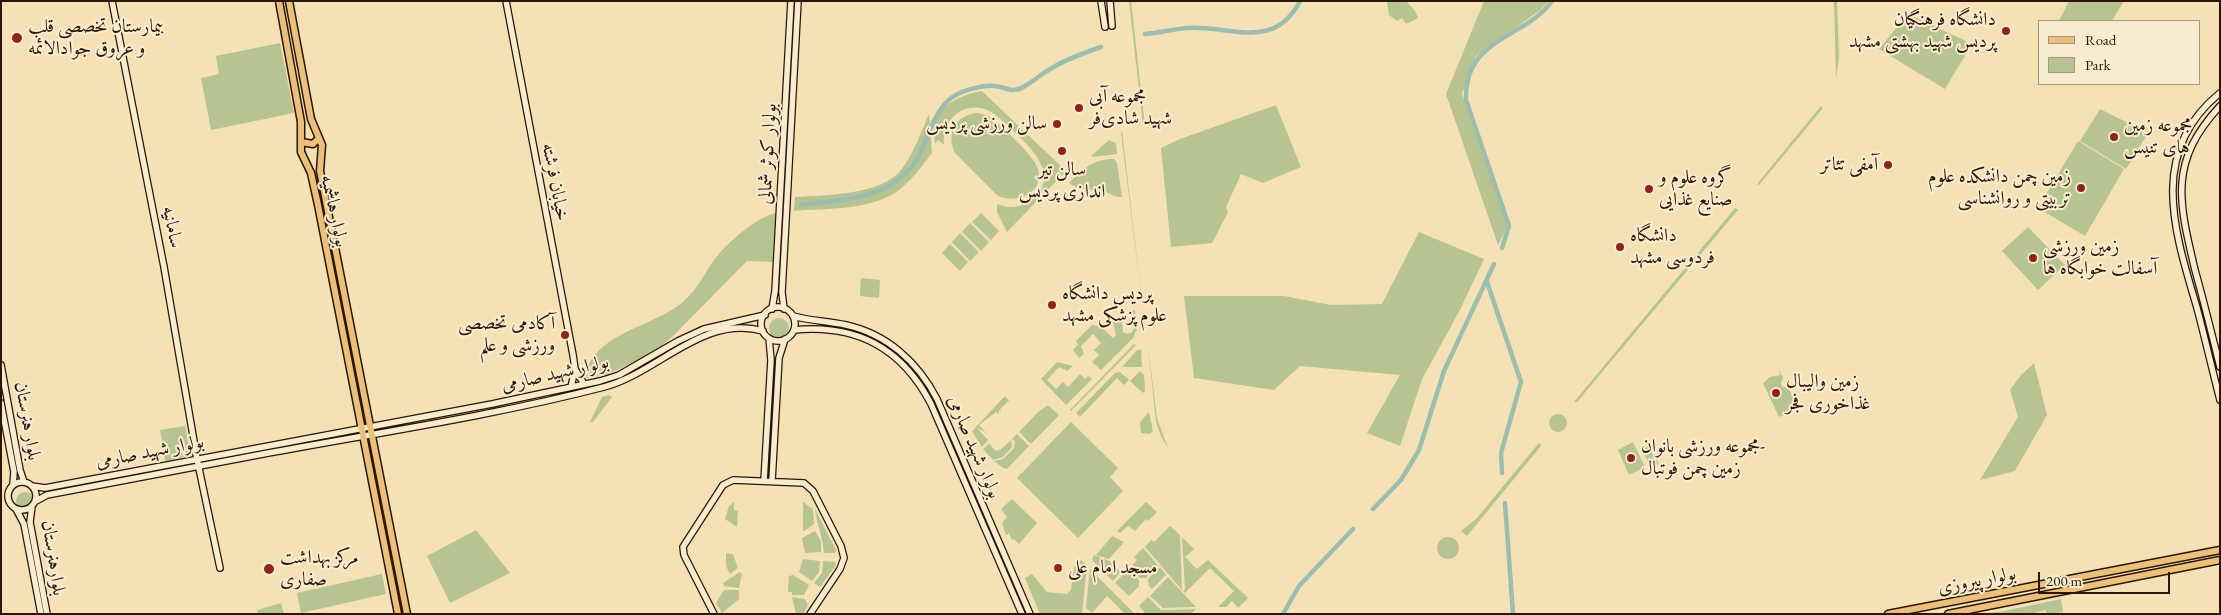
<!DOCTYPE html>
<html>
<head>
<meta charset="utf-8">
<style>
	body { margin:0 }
	#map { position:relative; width:2221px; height:615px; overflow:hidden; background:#f5e1b6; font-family:"EB Garamond",serif }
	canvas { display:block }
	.frame { position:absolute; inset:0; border:2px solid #2c1406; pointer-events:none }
	.legend { position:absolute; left:2038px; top:20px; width:162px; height:65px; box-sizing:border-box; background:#f8ecd0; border:1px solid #a6967f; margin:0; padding:6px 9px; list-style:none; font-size:15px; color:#2c1406 }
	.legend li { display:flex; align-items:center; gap:10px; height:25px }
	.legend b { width:25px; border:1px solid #a6967f }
	.scale { position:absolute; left:2038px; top:572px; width:132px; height:22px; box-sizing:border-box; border:2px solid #2c1406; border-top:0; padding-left:6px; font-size:15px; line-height:18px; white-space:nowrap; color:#2c1406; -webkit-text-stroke:4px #f8ecd0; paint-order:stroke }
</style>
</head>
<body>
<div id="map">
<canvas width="2221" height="615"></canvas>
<div class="frame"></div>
<ul class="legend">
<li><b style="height:6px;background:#eac07b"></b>Road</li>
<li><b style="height:14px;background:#b7c491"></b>Park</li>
</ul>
<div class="scale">200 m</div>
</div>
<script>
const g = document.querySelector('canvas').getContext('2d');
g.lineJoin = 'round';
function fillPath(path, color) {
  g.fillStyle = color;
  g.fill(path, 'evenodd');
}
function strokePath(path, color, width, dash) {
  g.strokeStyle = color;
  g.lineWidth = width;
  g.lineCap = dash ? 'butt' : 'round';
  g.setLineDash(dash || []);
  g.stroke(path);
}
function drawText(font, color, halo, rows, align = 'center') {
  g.font = font + ' "EB Garamond",Amiri,serif';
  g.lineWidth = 4;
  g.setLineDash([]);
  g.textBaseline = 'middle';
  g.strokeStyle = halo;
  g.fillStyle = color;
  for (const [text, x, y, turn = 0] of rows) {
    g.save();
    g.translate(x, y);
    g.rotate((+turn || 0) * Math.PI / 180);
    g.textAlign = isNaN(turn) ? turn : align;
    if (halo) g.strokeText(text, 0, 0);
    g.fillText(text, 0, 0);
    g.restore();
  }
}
const green = new Path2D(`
	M 1129,1 L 1131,1 L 1145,126 L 1143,125 Z
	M 1387,1 L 1406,1 L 1415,11 L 1418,18 L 1406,24 L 1402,18 L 1397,21 L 1389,15 Z
	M 1484,1 L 1549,1 L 1539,11 L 1476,56 L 1462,94 L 1506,222 L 1507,228 L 1498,245 L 1446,94 Z
	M 1834,1 L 1837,1 L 1839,58 L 1836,79 Z
	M 2069,1 L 2124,1 L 2112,21 L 2059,21 Z
	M 1908,14 L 1972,44 L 1945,89 L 1879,49 Z
	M 280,43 L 294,113 L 211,130 L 201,78 L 219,74 L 216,56 Z
	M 982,91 L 1066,171 L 1007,232 L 997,212 L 997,204 C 1010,209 1022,208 1033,199 C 1067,170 1015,134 996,115 C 971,96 941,115 944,145 L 938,140 L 935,144 C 935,139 933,132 934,128 C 937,105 963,94 982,91 Z
	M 1276,105 L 1301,167 L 1263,183 L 1241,174 L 1226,207 L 1228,212 L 1212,243 L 1171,247 L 1161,148 L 1180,139 Z
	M 1821,106 L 1823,108 L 1759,185 L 1757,184 Z
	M 2100,109 L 2148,133 L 2126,169 L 2080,141 Z
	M 977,113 C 982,114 986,114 991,118 C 1002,126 1035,157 1038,169 C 1044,194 1017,204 998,196 L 955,153 C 946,134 955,115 977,113 Z
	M 929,114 L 932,153 C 922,166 912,180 899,190 C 871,211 827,208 794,211 L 795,197 C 825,195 882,195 901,170 C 914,153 921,132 929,114 Z
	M 1122,132 L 1142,300 L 1121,133 Z
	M 1109,140 L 1116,143 L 1117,154 L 1093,157 L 1091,156 Z
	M 2078,141 L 2124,169 L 2085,236 L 2038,208 Z
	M 1114,159 L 1117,163 L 1122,197 C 1115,198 1109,192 1102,191 C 1090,189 1079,191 1069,183 C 1083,169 1093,159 1114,159 Z
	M 1735,208 L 1738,210 L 1577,402 L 1574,402 Z
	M 776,213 L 774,262 L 747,261 L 674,335 L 655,352 L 606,375 L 587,378 L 585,373 C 600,330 653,328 684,301 C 699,288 706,269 718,255 C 729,241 759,216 776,213 Z
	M 981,213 L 999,231 L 991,240 L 972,222 Z
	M 970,223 L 989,242 L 981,251 L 962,232 Z
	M 2028,227 L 2065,265 L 2038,290 L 2002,251 Z
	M 1419,232 L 1484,259 L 1460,310 L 1422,379 L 1400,446 L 1367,433 L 1400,375 L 1300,366 L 1274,390 L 1194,378 L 1184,296 L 1284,296 L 1331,305 L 1382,304 Z
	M 960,233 L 979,252 L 970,261 L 952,242 Z
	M 950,244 L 968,262 L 960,271 L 942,253 Z
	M 861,278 L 880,280 L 879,298 L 860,296 Z
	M 1132,310 L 1135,310 L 1137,329 L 1133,338 L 1101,370 L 1092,362 L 1099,355 L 1094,350 L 1101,343 L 1093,334 L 1081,346 L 1084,354 L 1079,358 L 1073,350 L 1078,345 L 1076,341 L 1092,325 L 1100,326 L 1113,338 L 1116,335 L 1113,322 L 1122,321 L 1123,332 L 1127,334 L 1131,333 L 1134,329 Z
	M769 328a10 10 0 1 1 20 0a10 10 0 1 1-20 0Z
	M 1134,344 L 1136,345 L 1071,411 L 1070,410 Z
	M 1148,346 L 1157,418 L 1168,448 L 1161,436 L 1156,422 Z
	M 1141,349 L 1142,367 L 1122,367 L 1137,350 Z
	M 1057,362 L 1073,366 L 1067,371 L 1059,367 L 1047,380 L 1056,389 L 1063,382 L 1068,387 L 1080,374 L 1085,379 L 1088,376 L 1092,379 L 1066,405 L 1041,379 Z
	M 2034,363 L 2047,415 L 2015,471 L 1980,480 L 2018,417 L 2010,390 L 2021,375 Z
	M 1779,370 L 1783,378 L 1781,383 L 1782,387 L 1789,388 L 1797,408 L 1779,417 L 1763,383 L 1770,377 L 1780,375 Z
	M 1140,371 L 1144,375 L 1145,391 L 1143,393 L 1130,381 Z
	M 1120,372 L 1129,380 L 1124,385 L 1117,378 L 1080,417 L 1076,413 L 1115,373 Z
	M 609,395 L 612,397 L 593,422 L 590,422 L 602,397 Z
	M 1005,396 L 1009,401 L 1000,409 L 1002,411 L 999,410 L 999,414 L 996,412 L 979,425 L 986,433 L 976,427 L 988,440 L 982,447 L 972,431 Z
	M 1048,405 L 1059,415 L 1031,444 L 1019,432 L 1038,412 Z
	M 1149,412 L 1153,431 L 1150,434 L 1141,433 L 1140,422 Z
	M1549 423a9 9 0 1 1 18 0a9 9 0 1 1-18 0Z
	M 1071,422 L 1118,468 L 1110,477 L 1123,491 L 1078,538 L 1017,478 Z
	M 185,426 L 190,451 L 185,457 L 165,461 L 160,430 Z
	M 1017,434 L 1029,446 L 1007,469 L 1003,468 L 994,461 L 1003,459 L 1014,448 L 1015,441 L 1012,439 Z
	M 1011,440 L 1012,447 L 1003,457 L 993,460 L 983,449 L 989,444 L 996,451 L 1000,450 Z
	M 1633,442 L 1645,467 L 1629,475 L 1618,450 Z
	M 1538,444 L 1540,443 L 1541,446 L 1467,536 L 1461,531 L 1476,519 Z
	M 1650,445 L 1659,464 L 1651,468 L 1642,450 Z
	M16 501a9 9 0 1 1 18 0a9 9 0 1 1-18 0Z
	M 1012,499 L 1037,523 L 1019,544 L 1014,539 L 1012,540 L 1009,533 L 1006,535 L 1002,523 L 1007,517 L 1001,509 Z
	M 734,502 L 734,510 L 738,511 L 737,527 L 725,519 L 729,506 Z
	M 803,502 L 813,509 L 814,524 L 803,532 Z
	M 1146,502 L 1157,512 L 1148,521 L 1146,519 L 1135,531 L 1128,526 L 1120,533 L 1117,531 Z
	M 815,509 L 836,550 L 835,553 L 824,553 C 823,538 817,525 815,509 Z
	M 1170,526 L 1180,535 L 1182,590 L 1145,547 L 1151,540 L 1154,542 Z
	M 476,530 L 510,573 L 450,603 L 427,556 Z
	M 815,531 L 821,541 L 821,552 L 805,553 L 802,538 Z
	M 1112,536 L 1124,542 L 1109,559 L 1096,555 Z
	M1437 548a11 11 0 1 1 22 0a11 11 0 1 1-22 0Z
	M 1182,537 L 1194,549 L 1185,557 L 1197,569 L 1208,560 L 1248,598 L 1238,608 L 1232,601 L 1226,607 L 1218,607 L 1234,591 L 1210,568 L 1185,593 L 1183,591 L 1185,589 Z
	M 1143,548 L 1158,565 L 1146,578 L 1140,578 L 1130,568 L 1137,560 L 1134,557 Z
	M 726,553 L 733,554 L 738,568 L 730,574 L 726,566 Z
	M 1094,555 L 1108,560 L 1121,572 L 1113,581 L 1092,560 Z
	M 803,559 L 820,561 L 819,572 L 812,581 L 799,572 Z
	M 1081,560 L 1087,566 L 1082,614 L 1040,614 L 1025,578 L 1032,574 L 1047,592 L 1067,594 L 1071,590 L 1074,567 Z
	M 823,561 L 835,562 L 836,565 L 820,587 L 814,583 L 822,573 Z
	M 1160,567 L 1166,575 L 1152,589 L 1149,586 L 1148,579 Z
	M 1090,569 L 1135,614 L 1125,614 L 1107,596 L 1092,613 L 1086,608 Z
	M 1128,569 L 1139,580 L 1139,586 L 1129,596 L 1115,583 Z
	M 740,572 L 742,574 L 739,588 L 724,586 L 723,583 Z
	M 382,574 L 386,594 L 301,613 L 297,593 Z
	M 793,575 L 809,585 L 804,595 L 792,595 L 792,592 L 788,592 L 789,576 Z
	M 1168,577 L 1196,607 L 1163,608 L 1150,596 Z
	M 724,590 L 739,590 L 739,599 L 722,613 L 716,603 Z
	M 792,597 L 805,599 L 808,605 L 803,614 L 796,614 Z
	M 1148,597 L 1161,610 L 1196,609 L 1191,614 L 1146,614 L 1139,606 Z
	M 2061,599 L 2063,612 L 2046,614 L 2046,610 L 2030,614 L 1981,614 L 2004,611 Z
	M 281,603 L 284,614 L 258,614 L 257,610 Z`);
const canal = new Path2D(`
	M 1145,34 C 1159,33 1173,29 1187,28 C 1230,25 1274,52 1300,1
	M 800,205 C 843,200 897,199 920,154 C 929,135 934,112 951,98 C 962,90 981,85 995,86 C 1001,86 1007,90 1013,90 C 1021,90 1030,83 1037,78 C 1056,63 1078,55 1101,47
	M 1502,248 L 1509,226 L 1466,100 C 1464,37 1525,39 1552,1
	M 1487,282 L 1521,382 L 1501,453 L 1502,473
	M 1505,503 L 1513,614
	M 1373,509 L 1401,480 L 1419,450 L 1444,371 L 1494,264
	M 1283,614 L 1299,586 L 1353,529`);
const secondary = new Path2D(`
	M 112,1 L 164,267 L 197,459 L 220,568
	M 506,1 L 573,355 L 575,369 L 571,387
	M 1101,1 L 1105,27
	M 1110,1 L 1112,26
	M 2220,93 C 2147,152 2175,233 2197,308 C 2205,338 2212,369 2220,400
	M 2220,106 C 2168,162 2179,202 2195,270 C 2204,302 2212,335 2220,367
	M761 324a17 17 0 1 1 34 0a17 17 0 1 1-34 0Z
	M 772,309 L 775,291 L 791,1
	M 784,309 L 782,292 L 798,1
	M 793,316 C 811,321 828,321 846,325 C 887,334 918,362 937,399 L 1030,614
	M 794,330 C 857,324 902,348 931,404 L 1022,614
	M 1,365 L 20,470 L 24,482
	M 575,369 L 584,384
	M 1,403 L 14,472 L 13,484
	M 764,481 L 771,360 L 769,338
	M 772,481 L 779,358 L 785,339
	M8 496a14 14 0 1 1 28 0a14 14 0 1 1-28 0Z
	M 32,486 L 45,488 L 492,404 L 600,381 L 619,375 L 678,341 L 704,329 L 765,315
	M 36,501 L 47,495 C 119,481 191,467 263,454 C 376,433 492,416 604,387 C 658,373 703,314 763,331
	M 32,506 L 30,522 L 47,614
	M 16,509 L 24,524 L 41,614
	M 714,614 L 684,555 L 683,547 L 723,485 L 733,480 L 804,483 L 813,491 L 841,546 L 844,558 L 840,569 L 810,614`);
const primary = new Path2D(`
	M 279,1 L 301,122 L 301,152 L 311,173 L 318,205 L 398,614
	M 289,1 L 311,119 L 322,145 L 320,171 L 407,614
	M 301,142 L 313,144 L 319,138
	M 1888,614 L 2220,550
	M 1948,614 L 2220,560`);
const markers = [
	[2006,31,5,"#8f2418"],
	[17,38,6,"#8f2418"],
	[1079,108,5,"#8f2418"],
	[1057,124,5,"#8f2418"],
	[2114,137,5,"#8f2418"],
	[1062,151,5,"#8f2418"],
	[1888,165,5,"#8f2418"],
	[2081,188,5,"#8f2418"],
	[1649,189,5,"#8f2418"],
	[1620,247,5,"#8f2418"],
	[2033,258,5,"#8f2418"],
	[1052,305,5,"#8f2418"],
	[565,335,5,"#8f2418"],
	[1776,393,5,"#8f2418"],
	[1631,458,5,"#8f2418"],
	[1058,568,5,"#8f2418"],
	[269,569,6,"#8f2418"]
];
const poiNames = [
	["دانشگاه فرهنگیان",1996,20,"right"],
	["پردیس شهید بهشتی مشهد",1996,42,"right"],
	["بیمارستان تخصصی قلب",28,27],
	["و عروق جوادالائمه",28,49],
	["مجموعه آبی",1089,97],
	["شهید شادی‌فر",1089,119],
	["سالن ورزشی پردیس",1047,124,"right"],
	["مجموعه زمین",2124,126],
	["های تنیس",2124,148],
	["آمفی تئاتر",1878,165,"right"],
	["سالن تیر",1062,170,"center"],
	["اندازی پردیس",1062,192,"center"],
	["زمین چمن دانشکده علوم",2071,177,"right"],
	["تربیتی و روانشناسی",2071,199,"right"],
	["گروه علوم و",1659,178],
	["صنایع غذایی",1659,200],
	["دانشگاه",1630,236],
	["فردوسی مشهد",1630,258],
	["زمین ورزشی",2043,247],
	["آسفالت خوابگاه ها",2043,269],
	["پردیس دانشگاه",1062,294],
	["علوم پزشکی مشهد",1062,316],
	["آکادمی تخصصی",555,324,"right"],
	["ورزشی و علم",555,346,"right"],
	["زمین والیبال",1786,382],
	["غذاخوری فجر",1786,404],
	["مجموعه ورزشی بانوان-",1641,447],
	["زمین چمن فوتبال",1641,469],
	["مرکز بهداشت",280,558],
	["صفاری",280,580],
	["مسجد امام علی",1068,568]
];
const streetNames = [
	["بولوار کوثر شمالی",768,154,-87],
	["خیابان فرشته",555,182,79],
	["بولوار هاشمیه",334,211,78],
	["سامانیه",172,227,79],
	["بولوار شهید صارمی",555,374,-13],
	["بلوار هنرستان",27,421,80],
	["بولوار شهید صارمی",974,447,67],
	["بولوار شهید صارمی",150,452,-11],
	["بلوارهنرستان",53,558,81],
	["بولوار پیروزی",1977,581,-11]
];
fillPath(green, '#b7c491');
strokePath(canal, '#9cbeaf', 4.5);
strokePath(secondary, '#2c1406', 8);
strokePath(primary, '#2c1406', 9);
strokePath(secondary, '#f8ecd0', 5.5);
strokePath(primary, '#eac07b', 6);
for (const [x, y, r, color] of markers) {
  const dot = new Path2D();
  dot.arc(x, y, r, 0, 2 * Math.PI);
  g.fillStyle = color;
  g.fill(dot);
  strokePath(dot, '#f8ecd0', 2);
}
drawText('19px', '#2c1406', '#f8ecd0', poiNames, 'left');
drawText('19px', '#2c1406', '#f8ecd0', streetNames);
</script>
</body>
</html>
